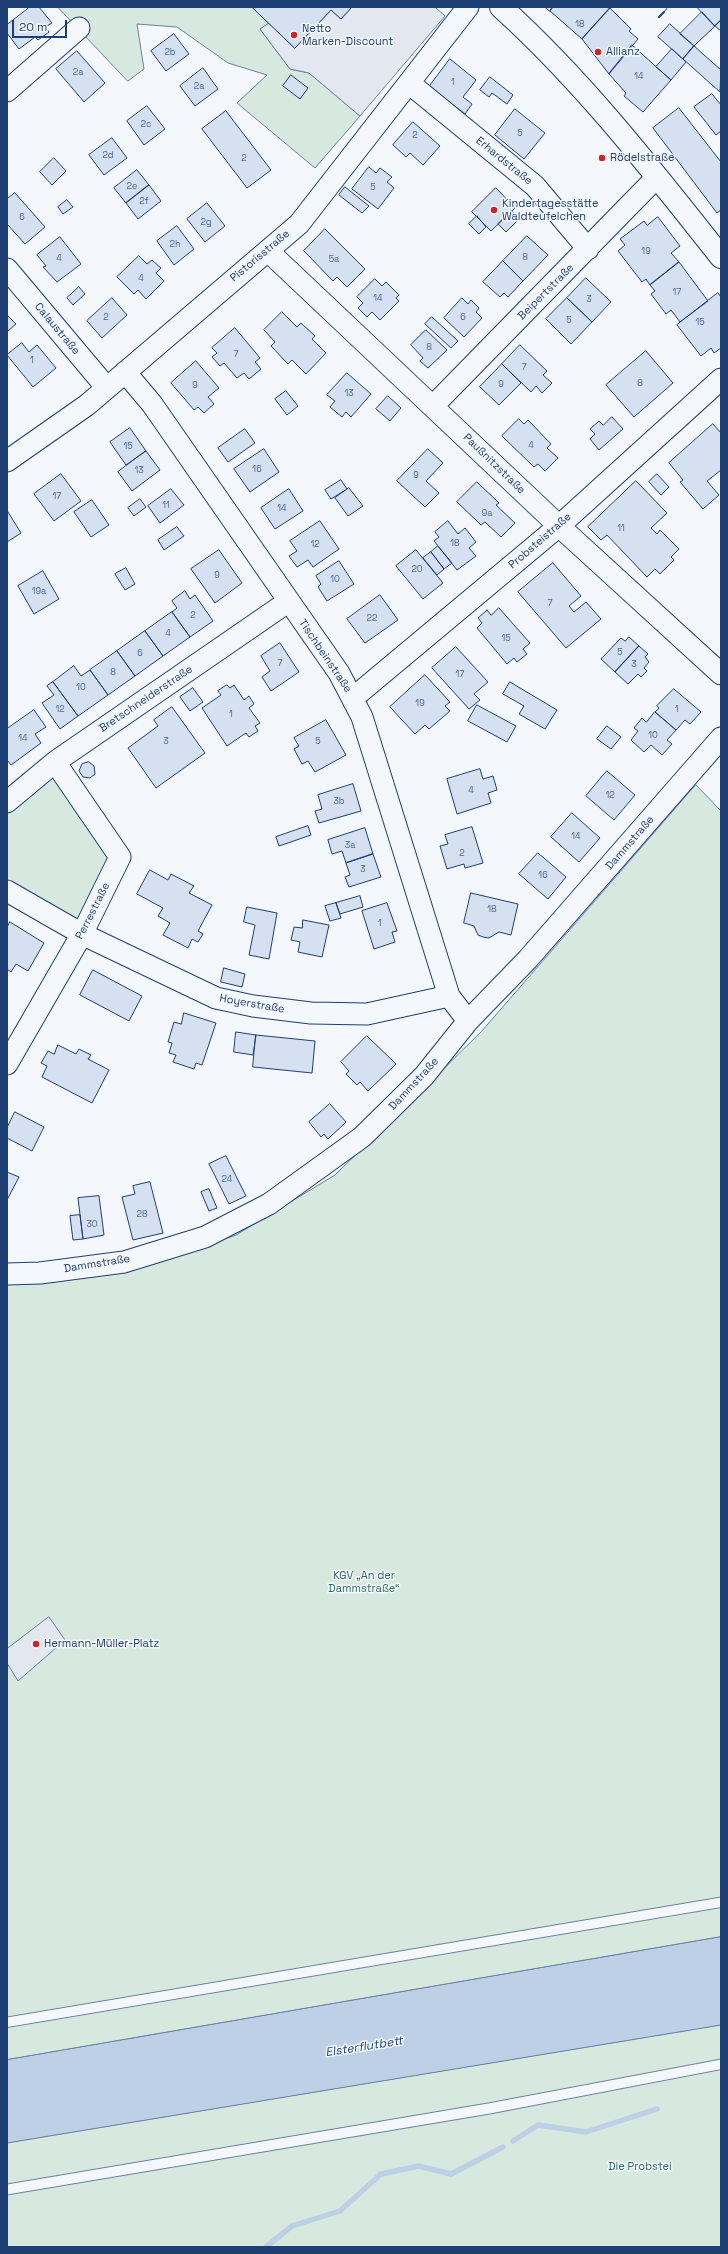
<!DOCTYPE html>
<html>
<head>
<meta charset="utf-8">
<style>
	body { margin:0 }
	#map { position:relative; width:728px; height:2254px; overflow:hidden; background:#f4f7fb; font-family:"Space Grotesk",sans-serif }
	canvas { display:block }
	.frame { position:absolute; inset:0; border:8px solid #1d3f73; pointer-events:none }
	.scale { position:absolute; left:12px; top:20px; width:55px; height:18px; box-sizing:border-box; border:2px solid #1d3f73; border-top:0; padding-left:5px; font-size:12px; line-height:14px; white-space:nowrap; color:#1d3f73; -webkit-text-stroke:3px #f4f7fb; paint-order:stroke }
</style>
</head>
<body>
<div id="map">
<canvas width="728" height="2254"></canvas>
<div class="frame"></div>
<div class="scale">20 m</div>
</div>
<script>
const g = document.querySelector('canvas').getContext('2d');
g.lineJoin = 'round';
function fillPath(path, color) {
  g.fillStyle = color;
  g.fill(path, 'evenodd');
}
function strokePath(path, color, width, dash) {
  g.strokeStyle = color;
  g.lineWidth = width;
  g.lineCap = dash ? 'butt' : 'round';
  g.setLineDash(dash || []);
  g.stroke(path);
}
function drawText(font, color, halo, rows, align = 'center') {
  g.font = font + ' "Space Grotesk",sans-serif';
  g.lineWidth = 3;
  g.setLineDash([]);
  g.textBaseline = 'middle';
  g.strokeStyle = halo;
  g.fillStyle = color;
  for (const [text, x, y, turn = 0] of rows) {
    g.save();
    g.translate(x, y);
    g.rotate((+turn || 0) * Math.PI / 180);
    g.textAlign = isNaN(turn) ? turn : align;
    if (halo) g.strokeText(text, 0, 0);
    g.fillText(text, 0, 0);
    g.restore();
  }
}
const green = new Path2D(`
	M 58,7 L 252,7 L 269,23 L 260,29 L 290,69 L 309,73 L 360,116 L 315,168 L 237,103 L 267,75 L 228,63 L 177,27 L 137,24 L 144,69 L 128,81 Z
	M 55,762 L 120,857 L 82,934 L 7,891 L 7,802 Z
	M 696,785 L 721,811 L 721,1897 L 7,2017 L 7,1280 L 164,1260 L 236,1235 L 335,1175 L 481,1032 Z
	M 721,1908 L 721,1937 L 7,2060 L 7,2028 Z
	M 721,2025 L 721,2059 L 488,2103 L 7,2184 L 7,2143 Z
	M 721,2070 L 721,2247 L 7,2247 L 7,2195 L 490,2114 Z`);
const parking = new Path2D(`
	M 352,7 L 435,7 L 445,16 L 360,116 L 309,73 L 290,69 L 260,29 L 269,23 L 295,48 L 331,10 L 341,19 Z
	M 49,1617 L 65,1640 L 18,1681 L 7,1663 L 7,1649 Z`);
const water = new Path2D(`
	M 721,1937 L 721,2025 L 7,2143 L 7,2060 Z`);
const stream = new Path2D(`
	M 513,2141 L 538,2125 L 586,2132 L 657,2109
	M 266,2247 L 292,2226 L 340,2211 L 381,2174 L 419,2166 L 451,2174 L 503,2147`);
const building = new Path2D(`
	M 30,7 L 39,7 L 52,23 L 45,27 L 49,32 L 38,40 L 35,37 L 19,49 L 7,33 L 7,25 Z
	M 252,7 L 352,7 L 341,19 L 331,10 L 295,48 Z
	M 545,7 L 553,7 L 550,11 Z
	M 553,7 L 608,7 L 610,8 L 582,39 L 550,11 Z
	M 697,7 L 721,7 L 721,20 L 715,26 Z
	M 610,8 L 631,29 L 629,31 L 638,39 L 609,74 L 582,39 Z
	M 702,12 L 715,26 L 694,46 L 680,34 Z
	M 721,20 L 721,31 L 715,26 Z
	M 670,24 L 694,46 L 683,59 L 658,37 Z
	M 174,34 L 189,54 L 166,71 L 151,51 Z
	M 632,45 L 671,80 L 643,112 L 624,96 L 626,93 L 609,74 Z
	M 694,46 L 721,70 L 720,92 L 683,59 Z
	M 672,49 L 686,62 L 671,80 L 656,67 Z
	M 77,51 L 105,83 L 84,102 L 56,69 Z
	M 450,59 L 476,80 L 463,97 L 472,104 L 465,114 L 429,87 Z
	M 203,68 L 218,89 L 195,106 L 180,86 Z
	M 291,75 L 308,88 L 300,99 L 283,86 Z
	M 490,77 L 513,95 L 507,104 L 492,93 L 489,97 L 480,90 Z
	M 712,94 L 721,105 L 721,131 L 716,135 L 694,107 Z
	M 147,106 L 165,129 L 144,145 L 127,121 Z
	M 679,108 L 721,162 L 721,210 L 717,213 L 653,128 Z
	M 515,109 L 545,133 L 524,159 L 495,135 Z
	M 226,111 L 271,170 L 247,188 L 202,129 Z
	M 413,122 L 440,146 L 423,165 L 410,153 L 406,157 L 393,145 Z
	M 112,138 L 127,158 L 104,175 L 89,155 Z
	M 54,158 L 66,171 L 52,185 L 40,172 Z
	M 369,167 L 376,173 L 380,168 L 392,177 L 387,182 L 394,188 L 378,209 L 352,189 Z
	M 137,170 L 149,185 L 126,203 L 114,188 Z
	M 149,185 L 161,201 L 138,219 L 126,203 Z
	M 345,187 L 369,206 L 362,213 L 339,195 Z
	M 496,188 L 515,208 L 491,231 L 472,212 Z
	M 15,193 L 45,227 L 25,244 L 7,224 L 7,199 Z
	M 67,200 L 73,207 L 63,214 L 58,207 Z
	M 207,203 L 225,226 L 205,242 L 187,219 Z
	M 512,211 L 519,219 L 506,232 L 498,224 Z
	M 477,216 L 486,227 L 479,234 L 469,224 Z
	M 658,217 L 680,246 L 671,253 L 679,262 L 650,285 L 646,279 L 642,282 L 618,251 L 625,245 L 620,239 L 644,221 L 647,225 Z
	M 177,226 L 194,249 L 174,265 L 157,241 Z
	M 325,229 L 365,269 L 347,287 L 337,277 L 333,281 L 304,251 Z
	M 527,236 L 548,255 L 523,281 L 503,261 Z
	M 60,237 L 81,264 L 57,282 L 43,267 L 46,266 L 37,255 Z
	M 139,256 L 147,264 L 152,260 L 161,268 L 156,273 L 164,281 L 146,299 L 138,290 L 134,294 L 117,277 Z
	M 503,261 L 523,281 L 508,297 L 504,293 L 500,297 L 483,282 Z
	M 679,262 L 708,301 L 680,322 L 671,310 L 666,314 L 651,294 L 655,291 L 650,285 Z
	M 586,278 L 611,302 L 592,322 L 567,298 Z
	M 375,279 L 382,286 L 386,282 L 399,295 L 396,298 L 399,301 L 380,320 L 372,312 L 367,317 L 358,308 L 363,303 L 357,297 Z
	M 79,287 L 85,294 L 73,305 L 67,298 Z
	M 718,293 L 721,297 L 721,348 L 714,353 L 711,348 L 701,356 L 677,325 Z
	M 112,298 L 127,315 L 102,338 L 87,321 Z
	M 462,298 L 468,304 L 471,300 L 479,308 L 476,312 L 482,318 L 464,337 L 444,318 Z
	M 567,298 L 592,322 L 571,344 L 546,319 Z
	M 282,312 L 297,327 L 301,323 L 315,336 L 312,339 L 326,353 L 306,374 L 292,360 L 288,364 L 271,346 L 275,342 L 264,330 Z
	M 7,315 L 16,324 L 7,332 Z
	M 432,317 L 458,341 L 451,348 L 425,324 Z
	M 235,328 L 260,358 L 255,362 L 261,369 L 249,379 L 244,373 L 237,378 L 224,363 L 220,366 L 212,357 L 217,353 L 212,348 Z
	M 426,330 L 447,350 L 428,368 L 420,361 L 423,358 L 411,345 Z
	M 22,343 L 29,352 L 37,345 L 56,368 L 33,387 L 7,355 Z
	M 520,345 L 547,371 L 543,375 L 552,383 L 542,393 L 536,386 L 531,392 L 502,364 Z
	M 646,351 L 673,383 L 634,417 L 606,385 Z
	M 196,361 L 219,388 L 208,397 L 214,404 L 204,413 L 198,407 L 194,410 L 171,383 Z
	M 502,364 L 521,383 L 499,405 L 480,387 Z
	M 347,373 L 371,394 L 351,417 L 346,412 L 342,417 L 330,407 L 335,401 L 327,395 Z
	M 286,391 L 298,406 L 287,415 L 275,399 Z
	M 388,396 L 401,408 L 390,421 L 376,409 Z
	M 612,417 L 623,429 L 599,450 L 590,439 L 595,434 L 590,429 L 599,421 L 603,425 Z
	M 519,419 L 524,424 L 528,420 L 551,444 L 547,448 L 558,458 L 545,471 L 538,464 L 534,467 L 502,436 Z
	M 713,424 L 721,433 L 721,470 L 707,481 L 719,495 L 703,509 L 680,482 L 683,480 L 669,463 Z
	M 130,428 L 146,451 L 126,465 L 110,442 Z
	M 245,429 L 255,443 L 228,462 L 218,448 Z
	M 264,449 L 279,472 L 250,492 L 234,469 Z
	M 428,449 L 443,463 L 426,481 L 439,493 L 425,507 L 397,481 Z
	M 146,451 L 160,470 L 132,491 L 118,472 Z
	M 61,474 L 81,501 L 54,521 L 34,494 Z
	M 657,474 L 669,487 L 661,495 L 649,482 Z
	M 341,480 L 347,489 L 331,499 L 325,490 Z
	M 636,481 L 667,513 L 651,528 L 657,534 L 660,530 L 679,549 L 671,557 L 674,560 L 660,574 L 655,569 L 647,577 L 607,535 L 601,540 L 588,527 Z
	M 477,482 L 499,503 L 496,505 L 515,523 L 501,537 L 485,522 L 481,525 L 457,502 Z
	M 349,488 L 363,506 L 348,516 L 335,498 Z
	M 171,489 L 184,505 L 160,523 L 148,506 Z
	M 289,489 L 303,511 L 275,529 L 261,508 Z
	M 140,499 L 146,507 L 134,516 L 128,508 Z
	M 92,500 L 109,525 L 91,537 L 74,512 Z
	M 8,512 L 21,533 L 7,542 L 7,513 Z
	M 320,521 L 339,549 L 313,567 L 308,560 L 297,567 L 289,556 L 297,551 L 290,541 Z
	M 448,521 L 458,534 L 465,528 L 476,542 L 469,548 L 476,556 L 457,570 L 434,541 L 439,537 L 435,532 Z
	M 177,527 L 184,536 L 164,550 L 158,540 Z
	M 438,546 L 452,563 L 444,569 L 431,552 Z
	M 219,550 L 242,583 L 215,603 L 191,569 Z
	M 416,550 L 443,583 L 423,599 L 396,566 Z
	M 431,552 L 444,569 L 437,575 L 423,558 Z
	M 339,561 L 354,584 L 327,601 L 318,587 L 321,584 L 316,576 Z
	M 553,563 L 581,596 L 569,606 L 574,612 L 586,602 L 601,619 L 566,648 L 518,592 Z
	M 126,568 L 135,584 L 125,590 L 115,574 Z
	M 43,571 L 59,599 L 34,614 L 18,586 Z
	M 185,591 L 190,599 L 195,595 L 213,621 L 190,637 L 172,612 L 177,608 L 172,601 Z
	M 380,595 L 398,620 L 365,643 L 347,619 Z
	M 499,608 L 530,643 L 523,649 L 527,654 L 517,662 L 514,658 L 507,664 L 477,628 L 482,623 L 478,618 L 487,610 L 491,615 Z
	M 172,612 L 190,637 L 163,656 L 145,631 Z
	M 145,631 L 163,656 L 135,676 L 117,651 Z
	M 629,637 L 639,646 L 615,672 L 601,659 L 621,638 L 625,641 Z
	M 280,643 L 299,672 L 271,691 L 262,677 L 270,671 L 261,656 Z
	M 639,646 L 648,654 L 645,657 L 649,662 L 644,668 L 647,671 L 641,677 L 638,674 L 628,684 L 615,672 Z
	M 456,647 L 488,682 L 474,694 L 480,700 L 469,709 L 432,668 Z
	M 117,651 L 135,676 L 108,695 L 90,670 Z
	M 74,666 L 81,676 L 90,670 L 108,695 L 78,716 L 53,682 Z
	M 425,675 L 450,702 L 445,706 L 450,711 L 429,729 L 425,725 L 415,734 L 390,707 Z
	M 53,682 L 78,716 L 60,729 L 42,703 L 54,695 L 47,686 Z
	M 510,682 L 557,710 L 545,729 L 519,714 L 524,706 L 503,694 Z
	M 227,685 L 230,688 L 234,685 L 244,700 L 249,696 L 254,704 L 249,708 L 260,723 L 255,726 L 258,731 L 249,737 L 246,733 L 227,746 L 202,708 L 221,695 L 218,691 Z
	M 193,688 L 203,702 L 190,711 L 180,697 Z
	M 674,689 L 701,712 L 690,724 L 685,720 L 676,730 L 655,712 L 659,708 L 657,706 Z
	M 477,705 L 516,726 L 507,742 L 468,721 Z
	M 172,707 L 205,753 L 156,788 L 128,748 L 158,726 L 154,720 Z
	M 34,710 L 46,727 L 35,734 L 41,743 L 11,765 L 7,760 L 7,729 Z
	M 655,712 L 676,730 L 667,740 L 672,744 L 662,755 L 651,745 L 644,752 L 631,740 L 638,731 L 634,728 L 642,718 L 646,722 Z
	M 326,720 L 346,755 L 315,772 L 308,761 L 302,764 L 294,749 L 299,746 L 294,738 Z
	M 607,726 L 621,737 L 611,749 L 597,739 Z
	M 89,762 L 94,766 L 95,774 L 90,778 L 83,777 L 79,771 L 82,764 Z
	M 480,769 L 483,779 L 493,776 L 497,790 L 488,793 L 491,803 L 457,814 L 447,779 Z
	M 607,771 L 635,795 L 614,820 L 586,796 Z
	M 353,784 L 361,811 L 319,823 L 315,811 L 322,809 L 318,795 Z
	M 572,813 L 600,838 L 579,862 L 551,837 Z
	M 308,826 L 311,835 L 279,846 L 276,837 Z
	M 472,827 L 483,863 L 465,868 L 464,864 L 447,869 L 440,846 L 448,844 L 445,835 Z
	M 365,828 L 373,854 L 346,863 L 342,851 L 332,854 L 328,840 Z
	M 538,853 L 566,877 L 548,899 L 519,874 Z
	M 373,854 L 381,877 L 349,887 L 345,877 L 350,875 L 346,863 Z
	M 150,870 L 168,880 L 171,874 L 194,886 L 189,893 L 212,905 L 198,931 L 203,934 L 198,942 L 192,939 L 188,948 L 163,935 L 170,923 L 158,916 L 163,908 L 137,894 Z
	M 471,893 L 518,904 L 511,935 L 499,932 L 489,938 L 483,937 L 478,935 L 474,926 L 464,923 Z
	M 360,896 L 363,907 L 340,914 L 336,903 Z
	M 336,903 L 341,918 L 330,921 L 325,906 Z
	M 387,903 L 397,931 L 392,932 L 395,942 L 374,949 L 362,911 Z
	M 247,907 L 277,913 L 269,959 L 249,955 L 255,925 L 244,922 Z
	M 303,920 L 329,925 L 322,957 L 298,952 L 300,942 L 291,940 L 294,927 L 302,928 Z
	M 10,922 L 44,943 L 28,971 L 16,964 L 11,972 L 7,969 L 7,928 Z
	M 224,968 L 245,974 L 242,987 L 221,982 Z
	M 93,970 L 142,996 L 129,1021 L 80,995 Z
	M 184,1013 L 216,1023 L 202,1065 L 196,1063 L 194,1069 L 173,1062 L 176,1055 L 169,1053 L 172,1043 L 168,1042 L 174,1022 L 181,1024 Z
	M 236,1032 L 256,1035 L 253,1055 L 234,1052 Z
	M 256,1035 L 315,1041 L 312,1073 L 253,1067 Z
	M 367,1036 L 396,1064 L 368,1091 L 360,1082 L 357,1085 L 346,1074 L 349,1071 L 341,1062 Z
	M 58,1045 L 76,1054 L 79,1049 L 91,1055 L 88,1059 L 109,1070 L 92,1103 L 42,1077 L 47,1066 L 41,1063 L 48,1051 L 54,1054 Z
	M 330,1104 L 346,1122 L 328,1139 L 324,1134 L 321,1137 L 309,1122 Z
	M 15,1112 L 44,1127 L 32,1151 L 7,1138 L 7,1128 Z
	M 226,1156 L 246,1196 L 229,1204 L 209,1164 Z
	M 7,1172 L 19,1177 L 7,1200 Z
	M 150,1182 L 163,1233 L 133,1240 L 122,1197 L 135,1194 L 133,1186 Z
	M 209,1189 L 217,1208 L 209,1211 L 201,1192 Z
	M 99,1196 L 104,1235 L 83,1239 L 78,1198 Z
	M 80,1215 L 83,1239 L 73,1240 L 70,1216 Z`);
const minor = new Path2D(`
	M 409,83 L 535,186 L 588,249
	M 7,91 L 79,28
	M 268,251 L 559,526 L 721,674
	M 7,269 L 107,388
	M 125,372 L 152,404 L 339,673 L 362,717 L 449,996 L 468,1021
	M 433,406 L 657,177
	M 7,461 L 87,405 L 299,224 L 468,7
	M 353,698 L 559,526 L 721,379
	M 7,802 L 55,762 L 289,601
	M 7,891 L 82,934 L 216,998 L 253,1006 L 311,1013 L 367,1014 L 449,996
	M 7,1064 L 82,934 L 120,857 L 55,762
	M 7,1274 L 40,1273 L 124,1262 L 205,1237 L 269,1204 L 362,1137 L 424,1076 L 468,1021 L 528,959 L 721,738`);
const major = new Path2D(`
	M 501,7 C 584,82 652,170 721,257`);
const fence = new Path2D(`
	M 664,12 L 668,7`);
const wall = new Path2D(`
	M 659,17 L 664,12`);
const markers = [
	[294,35,4,"#c62828"],
	[598,52,4,"#c62828"],
	[602,158,4,"#c62828"],
	[494,210,4,"#c62828"],
	[36,1644,4,"#c62828"]
];
const numberNames = [
	["18",580,25],
	["2b",170,53],
	["2a",78,73],
	["14",639,77],
	["1",453,83],
	["2a",199,87],
	["2c",146,125],
	["5",520,134],
	["2",415,136],
	["2d",108,156],
	["2",244,159],
	["2e",132,187],
	["5",373,188],
	["2f",144,202],
	["6",22,218],
	["2g",206,223],
	["2h",175,245],
	["19",646,252],
	["8",525,258],
	["4",59,259],
	["5a",334,260],
	["4",141,279],
	["17",677,293],
	["14",378,299],
	["3",589,300],
	["2",106,318],
	["6",463,318],
	["5",569,321],
	["15",700,323],
	["8",429,348],
	["7",236,355],
	["1",32,361],
	["7",524,368],
	["8",640,384],
	["9",501,385],
	["9",195,386],
	["13",349,394],
	["4",531,446],
	["15",128,447],
	["16",257,470],
	["13",139,471],
	["9",416,476],
	["17",57,497],
	["11",166,506],
	["14",282,509],
	["9a",487,514],
	["11",621,529],
	["18",455,544],
	["12",315,545],
	["20",417,570],
	["9",217,576],
	["10",335,580],
	["19a",39,592],
	["7",550,604],
	["2",193,616],
	["22",372,619],
	["4",168,634],
	["15",506,639],
	["5",620,653],
	["6",140,654],
	["7",280,664],
	["3",634,665],
	["8",113,673],
	["17",460,675],
	["10",81,688],
	["19",420,704],
	["12",60,710],
	["1",677,710],
	["1",231,715],
	["10",653,736],
	["14",23,739],
	["3",166,742],
	["5",318,742],
	["4",471,791],
	["12",610,796],
	["3b",339,802],
	["14",576,837],
	["3a",350,846],
	["2",462,854],
	["3",363,870],
	["16",543,876],
	["18",492,910],
	["1",380,924],
	["24",227,1180],
	["28",142,1215],
	["30",92,1225]
];
const poiNames = [
	["Netto",302,29],
	["Marken-Discount",302,42],
	["Allianz",606,52],
	["Rödelstraße",610,158],
	["Kindertagesstätte",502,204],
	["Waldteufelchen",502,217],
	["Hermann-Müller-Platz",44,1644]
];
const streetNames = [
	["Erhardstraße",504,161,39],
	["Pistorisstraße",260,256,-40],
	["Beipertstraße",546,292,-45],
	["Calaustraße",57,329,50],
	["Paußnitzstraße",494,464,44],
	["Probsteistraße",540,541,-41],
	["Tischbeinstraße",325,656,56],
	["Bretschneiderstraße",146,699,-34],
	["Dammstraße",630,843,-49],
	["Perrestraße",93,911,-63],
	["Hoyerstraße",252,1004,10],
	["Dammstraße",414,1084,-47],
	["Dammstraße",97,1264,-9]
];
const parkNames = [
	["KGV „An der",364,1576],
	["Dammstraße“",364,1589],
	["Die Probstei",640,2167]
];
const waterNames = [
	["Elsterflutbett",364,2047,-9]
];
fillPath(green, '#d7e8df');
strokePath(green, '#687fa3', 1);
fillPath(parking, '#e3e8f0');
strokePath(parking, '#687fa3', 1);
fillPath(water, '#bed0e5');
strokePath(water, '#687fa3', 1);
strokePath(stream, '#bed0e5', 5.5);
fillPath(building, '#d5e0f0');
strokePath(building, '#1d3f73', 1);
strokePath(minor, '#1d3f73', 23);
strokePath(major, '#1d3f73', 24);
strokePath(minor, '#f4f7fb', 21);
strokePath(major, '#f4f7fb', 22);
strokePath(fence, '#1d3f73', 1, [5, 2]);
strokePath(wall, '#1d3f73', 2);
for (const [x, y, r, color] of markers) {
  const dot = new Path2D();
  dot.arc(x, y, r, 0, 2 * Math.PI);
  g.fillStyle = color;
  g.fill(dot);
  strokePath(dot, '#f4f7fb', 1.5);
}
drawText('9px', '#4b6792', null, numberNames);
drawText('11px', '#1d3f73', '#f4f7fb', poiNames, 'left');
drawText('11px', '#1d3f73', '#f4f7fb', streetNames);
drawText('11px', '#2c6c60', '#f4f7fb', parkNames);
drawText('italic 12px', '#1d3f73', '#f4f7fb', waterNames);
</script>
</body>
</html>
